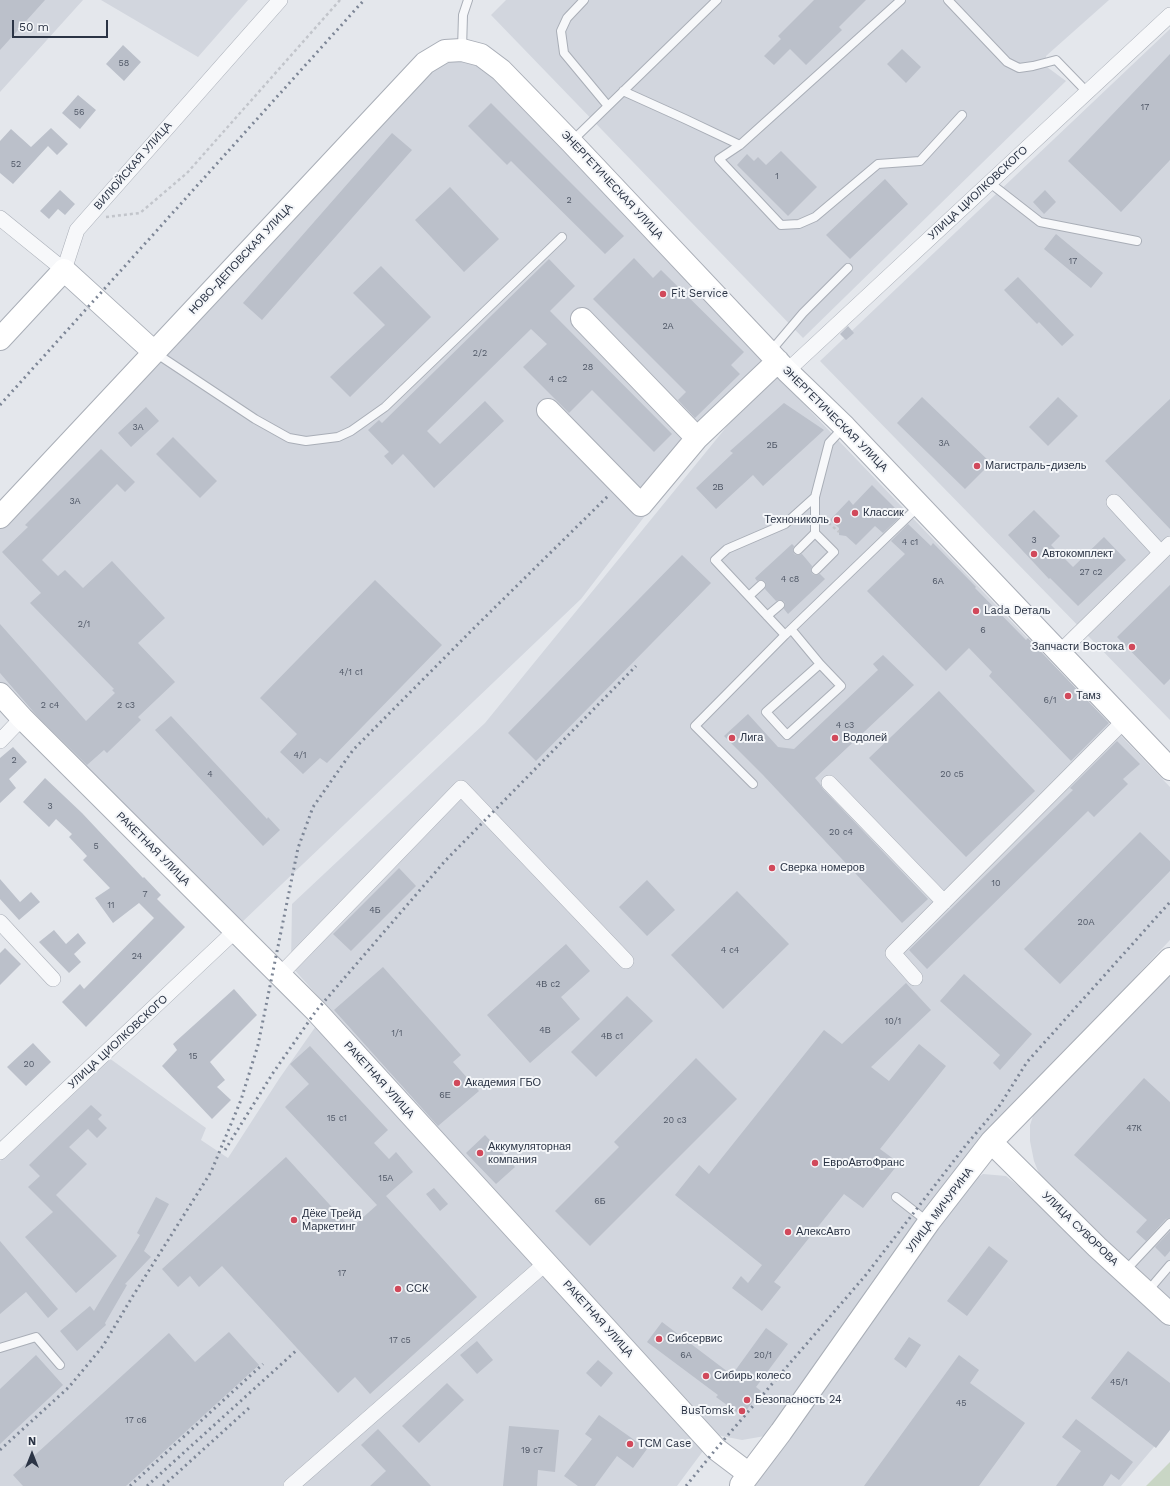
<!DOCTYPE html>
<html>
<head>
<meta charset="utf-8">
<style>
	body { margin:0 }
	#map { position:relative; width:1170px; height:1486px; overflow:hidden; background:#e4e7ec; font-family:"Work Sans",sans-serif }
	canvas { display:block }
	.north { position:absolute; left:12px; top:1434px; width:40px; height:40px; -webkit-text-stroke:3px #f4f6f9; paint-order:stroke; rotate:0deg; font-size:11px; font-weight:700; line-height:16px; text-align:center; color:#2b3445 }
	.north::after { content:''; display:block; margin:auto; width:14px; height:18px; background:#2b3445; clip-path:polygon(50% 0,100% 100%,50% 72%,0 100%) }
	.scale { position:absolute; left:12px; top:20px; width:96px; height:18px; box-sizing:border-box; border:2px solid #2b3445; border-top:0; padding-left:5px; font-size:12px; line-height:14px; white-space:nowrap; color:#2b3445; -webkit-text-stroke:3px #f4f6f9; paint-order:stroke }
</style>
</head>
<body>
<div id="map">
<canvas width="1170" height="1486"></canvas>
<div class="north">N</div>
<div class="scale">50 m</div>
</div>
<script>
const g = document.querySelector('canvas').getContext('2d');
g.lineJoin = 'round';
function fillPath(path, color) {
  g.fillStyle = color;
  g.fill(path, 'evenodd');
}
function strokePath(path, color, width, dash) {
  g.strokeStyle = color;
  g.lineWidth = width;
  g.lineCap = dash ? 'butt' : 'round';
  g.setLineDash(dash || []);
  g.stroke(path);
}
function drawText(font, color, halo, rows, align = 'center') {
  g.font = font + ' "Work Sans",sans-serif';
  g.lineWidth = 4;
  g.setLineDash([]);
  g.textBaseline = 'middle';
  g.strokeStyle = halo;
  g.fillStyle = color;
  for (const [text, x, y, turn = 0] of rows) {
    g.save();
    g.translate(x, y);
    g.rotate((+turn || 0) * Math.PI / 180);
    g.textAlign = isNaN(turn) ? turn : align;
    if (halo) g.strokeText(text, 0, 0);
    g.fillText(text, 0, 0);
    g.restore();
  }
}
const built = new Path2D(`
	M 0,0 L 83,0 L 0,92 Z
	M 101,0 L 248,0 L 198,57 Z
	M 506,0 L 1109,0 L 1046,56 L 1047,67 L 1066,81 L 803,338 L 491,15 Z
	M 1170,29 L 1170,720 L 820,361 Z
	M 463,58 L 495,75 L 764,361 L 581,599 L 239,925 L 0,684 L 0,528 L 433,68 L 448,60 Z
	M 772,371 L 1170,787 L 1170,940 L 981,1143 L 765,1436 L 742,1440 L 717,1435 L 695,1417 L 291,966 L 292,904 L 485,723 Z
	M 1170,971 L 1170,1302 L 1042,1181 L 1034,1161 L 1030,1141 L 1030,1125 L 1035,1110 Z
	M 316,1026 L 703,1451 L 677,1486 L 0,1486 L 0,1161 L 109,1058 L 206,1128 L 201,1140 L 228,1158 L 279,1079 Z
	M 983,1174 L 1006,1176 L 1027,1193 L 1170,1327 L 1170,1428 L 1121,1486 L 750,1486 L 964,1187 Z`);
const green = new Path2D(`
	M 1170,1462 L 1170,1486 L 1146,1486 Z`);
const building = new Path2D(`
	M 0,0 L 45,0 L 0,50 Z
	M 814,0 L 866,0 L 839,27 L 842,30 L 806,65 L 790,49 L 774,65 L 764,56 L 781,39 L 778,36 Z
	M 123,45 L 141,62 L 124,81 L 106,64 Z
	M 902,49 L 921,67 L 906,83 L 887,64 Z
	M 1170,54 L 1170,160 L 1121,212 L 1068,161 Z
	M 78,95 L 96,110 L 80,129 L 62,113 Z
	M 491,103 L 624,236 L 605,254 L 511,161 L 507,165 L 468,126 Z
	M 51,128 L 68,144 L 57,155 L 48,146 L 13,184 L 0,173 L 0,141 L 11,129 L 31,147 Z
	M 392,133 L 412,150 L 262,320 L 243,303 Z
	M 781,151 L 817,187 L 788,216 L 737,165 L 747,154 L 754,161 L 758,157 L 766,165 Z
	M 885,179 L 908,204 L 850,259 L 826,235 Z
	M 450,187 L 499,239 L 464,272 L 415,220 Z
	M 60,190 L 75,204 L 65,215 L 58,209 L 49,219 L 40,211 Z
	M 1045,190 L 1056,202 L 1044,214 L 1033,202 Z
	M 1056,234 L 1103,273 L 1091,288 L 1044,249 Z
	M 634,258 L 653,278 L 661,270 L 744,352 L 731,365 L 740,374 L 695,418 L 678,400 L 686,392 L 593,299 Z
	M 549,259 L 575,286 L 550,311 L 672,434 L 654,452 L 592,390 L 569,413 L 523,367 L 547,344 L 531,329 L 427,431 L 440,444 L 485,401 L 504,421 L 434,488 L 403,454 L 392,465 L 384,456 L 389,452 L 368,430 L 379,420 L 382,423 Z
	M 381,266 L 431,317 L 350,397 L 330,377 L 385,325 L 353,293 Z
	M 1018,277 L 1074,335 L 1062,346 L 1039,322 L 1037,324 L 1004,290 Z
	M 848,326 L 854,333 L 846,340 L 840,334 Z
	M 922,397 L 991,463 L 965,489 L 897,423 Z
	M 1058,397 L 1078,416 L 1048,446 L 1029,427 Z
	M 1170,399 L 1170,529 L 1105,461 Z
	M 784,403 L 824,430 L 763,486 L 753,475 L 716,509 L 696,488 L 733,453 L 730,451 Z
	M 146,407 L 159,421 L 131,447 L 118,433 Z
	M 173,437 L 217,481 L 200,498 L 156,454 Z
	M 101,449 L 135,482 L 125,492 L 117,484 L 42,560 L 58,576 L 65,570 L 83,588 L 112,561 L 165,618 L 138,643 L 175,682 L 138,717 L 141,720 L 107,753 L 104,750 L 87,765 L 38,717 L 0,673 L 0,624 L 86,721 L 115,693 L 112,690 L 114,689 L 30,603 L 41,593 L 2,552 L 28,527 L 25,525 Z
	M 872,485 L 900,513 L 898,515 L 900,517 L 883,533 L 875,526 L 856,545 L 846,536 L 839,535 L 839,528 L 830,520 L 849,500 L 853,505 Z
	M 1034,510 L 1060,536 L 1051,545 L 1073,567 L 1104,537 L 1126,560 L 1078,606 L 1050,578 L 1049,579 L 1008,535 Z
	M 908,524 L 931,546 L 933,543 L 976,587 L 975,588 L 1026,640 L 1028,638 L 1109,723 L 1071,761 L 989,676 L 992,672 L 969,648 L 946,671 L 867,591 L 905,554 L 891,541 Z
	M 792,544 L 794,546 L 793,549 L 794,554 L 797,555 L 802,554 L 812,566 L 811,569 L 812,574 L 815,575 L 820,574 L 825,579 L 788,614 L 784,609 L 785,604 L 784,601 L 779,600 L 776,601 L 765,589 L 766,584 L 765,581 L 760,580 L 757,581 L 755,578 Z
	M 682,555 L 711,583 L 536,761 L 508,733 Z
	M 375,580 L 442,645 L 327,763 L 320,758 L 303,774 L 280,752 L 297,734 L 260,698 Z
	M 1170,585 L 1170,679 L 1164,685 L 1117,637 Z
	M 883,655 L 914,685 L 815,778 L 820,784 L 823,789 L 928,899 L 902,923 L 763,775 L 724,736 L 748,714 L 778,747 L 794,749 L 878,670 L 873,664 Z
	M 939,691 L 1035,791 L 966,857 L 869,758 Z
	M 171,716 L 267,819 L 268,817 L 280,830 L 263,846 L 155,730 Z
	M 1117,741 L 1140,764 L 1123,779 L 1128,784 L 1094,817 L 1088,811 L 927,969 L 909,950 L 1073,790 L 1070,788 Z
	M 13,747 L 27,762 L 9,779 L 16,788 L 0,803 L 0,758 Z
	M 45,778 L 82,813 L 143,878 L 144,877 L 161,895 L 157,899 L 185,927 L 86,1027 L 62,1002 L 80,984 L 84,989 L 154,918 L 139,903 L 113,923 L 95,898 L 110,888 L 83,860 L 87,856 L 69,837 L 72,834 L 56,819 L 49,827 L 23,802 Z
	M 1140,832 L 1170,861 L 1170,871 L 1060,984 L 1024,949 Z
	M 399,868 L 416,886 L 351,951 L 333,934 Z
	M 0,879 L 20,902 L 31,892 L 40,902 L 19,920 L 0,899 Z
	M 647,880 L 675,910 L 647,936 L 619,907 Z
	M 737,891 L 789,944 L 723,1009 L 671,955 Z
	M 54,930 L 66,944 L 78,933 L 86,943 L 74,954 L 81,962 L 69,973 L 39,942 Z
	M 566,944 L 590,971 L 561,997 L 580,1019 L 530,1063 L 487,1015 Z
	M 5,948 L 21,964 L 0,985 L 0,953 Z
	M 383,967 L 461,1055 L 453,1062 L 479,1091 L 438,1126 L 334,1010 Z
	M 964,974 L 1032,1034 L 1000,1070 L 993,1063 L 1000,1055 L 940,1001 Z
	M 906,983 L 931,1010 L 871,1067 L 889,1081 L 919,1044 L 946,1066 L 880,1149 L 899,1163 L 863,1208 L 844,1194 L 774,1282 L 781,1287 L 762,1311 L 732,1288 L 741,1276 L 748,1283 L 762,1265 L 675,1195 L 699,1165 L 709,1174 L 824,1030 L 842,1044 Z
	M 234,989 L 257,1015 L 210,1062 L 225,1080 L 217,1087 L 231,1100 L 212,1119 L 162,1066 L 177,1050 L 173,1044 Z
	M 627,996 L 653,1021 L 596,1077 L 571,1052 Z
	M 33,1043 L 51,1062 L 26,1086 L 7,1067 Z
	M 310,1046 L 388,1130 L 374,1143 L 389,1159 L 396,1152 L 413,1172 L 386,1196 L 477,1297 L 370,1394 L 355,1377 L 338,1393 L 222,1266 L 199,1287 L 190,1276 L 178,1287 L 162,1269 L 286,1157 L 351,1228 L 377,1205 L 285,1107 L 309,1084 L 290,1064 Z
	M 696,1058 L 737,1099 L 590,1246 L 555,1211 L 619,1147 L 614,1142 Z
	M 1144,1078 L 1170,1102 L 1170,1218 L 1166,1219 L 1146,1241 L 1136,1232 L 1147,1220 L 1074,1155 Z
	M 91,1105 L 102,1115 L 98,1119 L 107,1128 L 97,1138 L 88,1129 L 69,1147 L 87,1164 L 56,1195 L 117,1256 L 76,1293 L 25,1237 L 53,1212 L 28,1187 L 40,1176 L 29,1165 Z
	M 485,1135 L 515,1167 L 496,1184 L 466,1153 Z
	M 434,1188 L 448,1204 L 440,1211 L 426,1194 Z
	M 156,1197 L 169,1204 L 144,1251 L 151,1257 L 125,1284 L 127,1285 L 105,1323 L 106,1325 L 77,1351 L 60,1331 L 90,1306 L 94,1311 L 140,1235 L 137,1233 Z
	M 1170,1231 L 1170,1251 L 1165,1257 L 1155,1247 Z
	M 0,1241 L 58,1309 L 48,1318 L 26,1292 L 0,1314 Z
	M 989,1246 L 1008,1261 L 967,1316 L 947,1301 Z
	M 662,1322 L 732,1375 L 766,1328 L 788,1344 L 756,1387 L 761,1391 L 742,1416 L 716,1397 L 718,1395 L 647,1342 Z
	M 229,1332 L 259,1365 L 126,1486 L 23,1486 L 13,1475 L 169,1333 L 195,1362 Z
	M 909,1337 L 921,1345 L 906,1368 L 894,1359 Z
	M 477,1341 L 493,1360 L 477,1374 L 460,1355 Z
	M 1128,1351 L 1170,1383 L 1170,1430 L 1156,1448 L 1091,1398 Z
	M 36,1355 L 63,1385 L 0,1444 L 0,1389 Z
	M 959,1355 L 979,1370 L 970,1383 L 1025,1423 L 979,1486 L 864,1486 Z
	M 598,1360 L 613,1373 L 601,1387 L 586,1373 Z
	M 447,1383 L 464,1400 L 419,1443 L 402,1426 Z
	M 599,1415 L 647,1449 L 633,1468 L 617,1456 L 595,1486 L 578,1486 L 564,1476 L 592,1439 L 585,1434 Z
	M 1076,1419 L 1133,1462 L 1119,1480 L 1111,1474 L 1103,1486 L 1056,1486 L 1081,1451 L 1062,1437 Z
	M 509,1426 L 559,1430 L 555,1472 L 538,1470 L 537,1486 L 503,1486 Z
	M 378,1429 L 431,1486 L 370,1486 L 386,1471 L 361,1445 Z`);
const path = new Path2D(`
	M 106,217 L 140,213 L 187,173 L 340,0
	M 824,519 L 839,532`);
const lane = new Path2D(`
	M 584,0 L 567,18 L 561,31 L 564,53 L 608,106
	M 901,0 L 740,145 L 719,159 L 781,225 L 799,224 L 815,217 L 878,164 L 920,161 L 962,115
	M 948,0 L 1007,62 L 1019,68 L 1033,66 L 1056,60 L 1087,92
	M 462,49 L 463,15 L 468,0
	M 623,91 L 685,119 L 740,145
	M 571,142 L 717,0
	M 990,183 L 1040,222 L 1137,241
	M 154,352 L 255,419 L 289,438 L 306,441 L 338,437 L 351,431 L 385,407 L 562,237
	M 770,352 L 803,313 L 848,268
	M 815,533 L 834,552 L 816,570
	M 798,550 L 815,533 L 815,497
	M 749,596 L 761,585
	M 767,616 L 780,605
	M 791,629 L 820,664 L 766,712 L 787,735 L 841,686 L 820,664
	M 785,635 L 715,560 L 727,549 L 785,524 L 815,497 L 829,443 L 844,427
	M 753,784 L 695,726 L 785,635 L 919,506
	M 896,1197 L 928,1222
	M 1124,1272 L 1170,1223
	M 1147,1292 L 1170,1265
	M 0,1348 L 36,1337 L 60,1365`);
const street = new Path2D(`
	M 0,218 L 64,270 L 77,230 L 280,0
	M 787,371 L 1170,15
	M 1114,502 L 1161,553
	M 1059,653 L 1170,544
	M 0,741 L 22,718
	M 829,783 L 944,902
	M 0,922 L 53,979
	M 280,975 L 461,788 L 626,961
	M 915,978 L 893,953 L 1124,721
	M 0,1152 L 235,931
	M 291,1486 L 546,1263`);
const secondary = new Path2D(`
	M 582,319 L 697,438 L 778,361
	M 0,339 L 64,270 L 154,352
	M 548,410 L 641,505 L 697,438
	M 0,517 L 425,63 L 445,51 L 462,50 L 481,55 L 501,70 L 571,142 L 787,371 L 845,427 L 1170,769
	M 0,694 L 22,718 L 316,1011 L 716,1449 L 749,1474
	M 991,1142 L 1097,1247 L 1170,1314
	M 741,1485 L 781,1432 L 929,1222 L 991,1142 L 1170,959`);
const rail = new Path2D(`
	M 0,405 L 364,0
	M 225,1150 L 273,1073 L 316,1011 L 445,861 L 636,666
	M 0,1450 L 69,1387 L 103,1346 L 131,1299 L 211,1172 L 241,1100 L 258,1045 L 298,848 L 313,807 L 353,750 L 473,629 L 609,495
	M 130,1486 L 263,1364
	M 147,1486 L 298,1349
	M 163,1486 L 249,1408
	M 686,1486 L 716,1449 L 865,1276 L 966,1145 L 1000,1105 L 1027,1062 L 1170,902`);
const markers = [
	[663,294,4,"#d1495b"],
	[977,466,4,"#d1495b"],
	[855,513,4,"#d1495b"],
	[837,520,4,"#d1495b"],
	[1034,554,4,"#d1495b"],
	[976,611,4,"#d1495b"],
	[1132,647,4,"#d1495b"],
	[1068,696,4,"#d1495b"],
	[732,738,4,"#d1495b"],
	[835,738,4,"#d1495b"],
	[772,868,4,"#d1495b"],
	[457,1083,4,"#d1495b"],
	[480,1153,4,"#d1495b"],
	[815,1163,4,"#d1495b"],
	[294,1220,4,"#d1495b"],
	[788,1232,4,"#d1495b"],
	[398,1289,4,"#d1495b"],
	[659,1339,4,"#d1495b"],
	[706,1376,4,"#d1495b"],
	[747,1400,4,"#d1495b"],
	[742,1411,4,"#d1495b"],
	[630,1444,4,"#d1495b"]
];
const numberNames = [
	["58",124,63],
	["17",1145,107],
	["56",79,112],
	["52",16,164],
	["1",777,176],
	["2",569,200],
	["17",1073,261],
	["2А",668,326],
	["2/2",480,353],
	["28",588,367],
	["4 с2",558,379],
	["3А",138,427],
	["3А",944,443],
	["2Б",772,445],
	["2В",718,487],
	["3А",75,501],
	["3",1034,540],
	["4 с1",910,542],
	["27 с2",1091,572],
	["4 с8",790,579],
	["6А",938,581],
	["2/1",84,624],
	["6",983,630],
	["4/1 с1",351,672],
	["6/1",1050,700],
	["2 с4",50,705],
	["2 с3",126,705],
	["4 с3",845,725],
	["4/1",300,755],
	["2",14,760],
	["4",210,774],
	["20 с5",952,774],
	["3",50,806],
	["20 с4",841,832],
	["5",96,846],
	["10",996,883],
	["7",145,894],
	["11",111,905],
	["4Б",375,910],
	["20А",1086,922],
	["4 с4",730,950],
	["24",137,956],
	["4В с2",548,984],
	["10/1",893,1021],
	["4В",545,1030],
	["1/1",397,1033],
	["4В с1",612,1036],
	["15",193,1056],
	["20",29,1064],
	["6Е",445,1095],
	["15 с1",337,1118],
	["20 с3",675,1120],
	["47К",1134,1128],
	["15А",386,1178],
	["6Б",600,1201],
	["17",342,1273],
	["17 с5",400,1340],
	["6А",686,1355],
	["20/1",763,1355],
	["45/1",1119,1382],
	["45",961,1403],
	["17 с6",136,1420],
	["19 с7",532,1450]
];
const streetNames = [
	["ВИЛЮЙСКАЯ УЛИЦА",133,166,-49],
	["ЭНЕРГЕТИЧЕСКАЯ УЛИЦА",612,185,47],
	["УЛИЦА ЦИОЛКОВСКОГО",978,193,-43],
	["НОВО-ДЕПОВСКАЯ УЛИЦА",241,259,-47],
	["ЭНЕРГЕТИЧЕСКАЯ УЛИЦА",835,419,45],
	["РАКЕТНАЯ УЛИЦА",153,849,45],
	["УЛИЦА ЦИОЛКОВСКОГО",118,1042,-43],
	["РАКЕТНАЯ УЛИЦА",379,1080,48],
	["УЛИЦА МИЧУРИНА",940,1210,-53],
	["УЛИЦА СУВОРОВА",1080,1229,44],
	["РАКЕТНАЯ УЛИЦА",598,1319,48]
];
const poiNames = [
	["Fit Service",671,294],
	["Магистраль-дизель",985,466],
	["Классик",863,513],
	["Технониколь",829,520,"right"],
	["Автокомплект",1042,554],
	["Lada Dеталь",984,611],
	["Запчасти Востока",1124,647,"right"],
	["Тамз",1076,696],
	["Лига",740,738],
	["Водолей",843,738],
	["Сверка номеров",780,868],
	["Академия ГБО",465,1083],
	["Аккумуляторная",488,1147],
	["компания",488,1160],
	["ЕвроАвтоФранс",823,1163],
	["Дёке Трейд",302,1214],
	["Маркетинг",302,1227],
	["АлексАвто",796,1232],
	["ССК",406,1289],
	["Сибсервис",667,1339],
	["Сибирь колесо",714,1376],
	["Безопасность 24",755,1400],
	["BusTomsk",734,1411,"right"],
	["ТСМ Case",638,1444]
];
fillPath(built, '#d2d6de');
fillPath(green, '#c9d6c5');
fillPath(building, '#bbc0ca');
strokePath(lane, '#a9aeb7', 10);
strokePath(street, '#a9aeb7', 16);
strokePath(secondary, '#a9aeb7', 24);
strokePath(path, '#c2c5cb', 2.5, [3, 3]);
strokePath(lane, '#f7f8fa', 8);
strokePath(street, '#f7f8fa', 15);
strokePath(secondary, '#fff', 22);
strokePath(rail, '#7d8696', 3, [2, 4]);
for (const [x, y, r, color] of markers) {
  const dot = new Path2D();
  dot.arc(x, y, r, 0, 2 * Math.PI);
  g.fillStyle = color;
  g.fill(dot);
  strokePath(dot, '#f4f6f9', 1.5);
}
drawText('9px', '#4f5766', null, numberNames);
drawText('11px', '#2b3445', '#f4f6f9', streetNames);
drawText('11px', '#2b3445', '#f4f6f9', poiNames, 'left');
</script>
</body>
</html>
